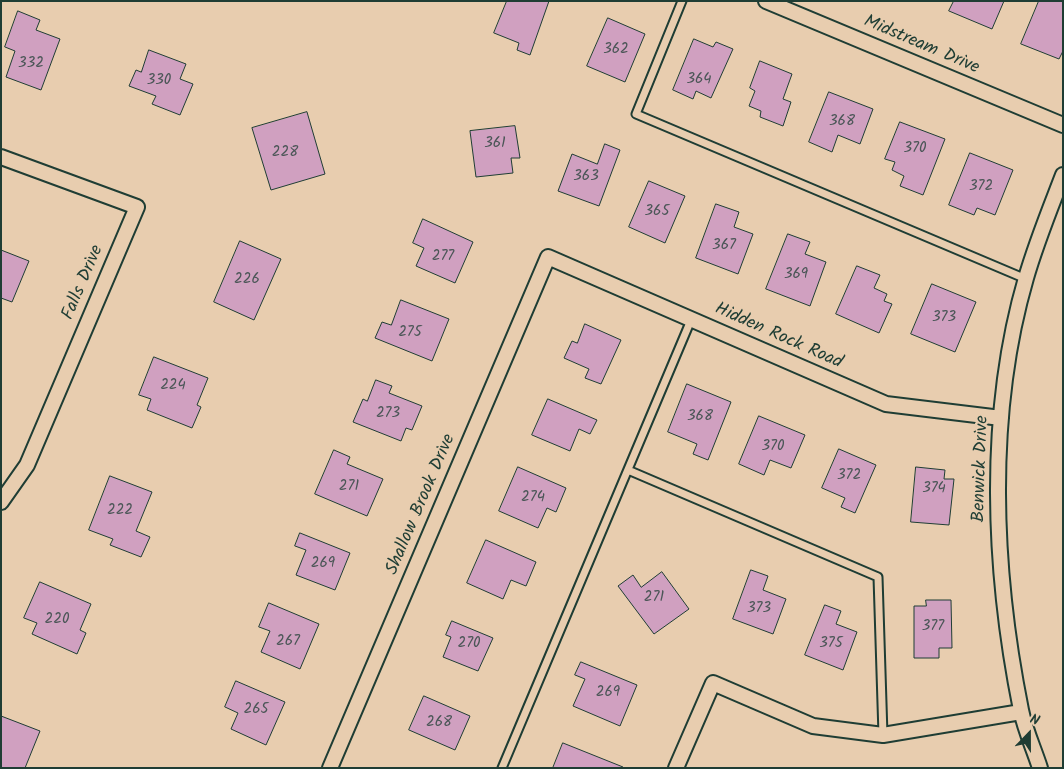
<!DOCTYPE html>
<html>
<head>
<meta charset="utf-8">
<style>
	body { margin:0 }
	#map { position:relative; width:1064px; height:769px; overflow:hidden; background:#e8cdaf; font-family:Kalam,sans-serif }
	canvas { display:block }
	.frame { position:absolute; inset:0; border:2px solid #1f3d34; pointer-events:none }
	.north { position:absolute; left:1004px; top:709px; width:50px; height:50px; -webkit-text-stroke:4px #e8cdaf; paint-order:stroke; rotate:22deg; font-size:14px; font-weight:700; line-height:20px; text-align:center; color:#1f3d34 }
	.north::after { content:''; display:block; margin:auto; width:18px; height:22px; background:#1f3d34; clip-path:polygon(50% 0,100% 100%,50% 72%,0 100%) }
</style>
</head>
<body>
<div id="map">
<canvas width="1064" height="769"></canvas>
<div class="frame"></div>
<div class="north">N</div>
</div>
<script>
const g = document.querySelector('canvas').getContext('2d');
g.lineJoin = 'round';
function fillPath(path, color) {
  g.fillStyle = color;
  g.fill(path, 'evenodd');
}
function strokePath(path, color, width, dash) {
  g.strokeStyle = color;
  g.lineWidth = width;
  g.lineCap = dash ? 'butt' : 'round';
  g.setLineDash(dash || []);
  g.stroke(path);
}
function drawText(font, color, halo, rows, align = 'center') {
  g.font = font + ' Kalam,sans-serif';
  g.lineWidth = 5;
  g.setLineDash([]);
  g.textBaseline = 'middle';
  g.strokeStyle = halo;
  g.fillStyle = color;
  for (const [text, x, y, turn = 0] of rows) {
    g.save();
    g.translate(x, y);
    g.rotate((+turn || 0) * Math.PI / 180);
    g.textAlign = isNaN(turn) ? turn : align;
    if (halo) g.strokeText(text, 0, 0);
    g.fillText(text, 0, 0);
    g.restore();
  }
}
const building = new Path2D(`
	M 507,1 L 549,1 L 530,55 L 517,50 L 519,43 L 494,33 Z
	M 954,1 L 1004,1 L 992,29 L 949,11 Z
	M 1039,1 L 1063,1 L 1063,51 L 1059,59 L 1021,44 Z
	M 18,11 L 40,20 L 36,30 L 60,39 L 41,90 L 6,77 L 15,51 L 5,47 Z
	M 608,18 L 645,34 L 625,82 L 587,66 Z
	M 694,39 L 713,47 L 716,42 L 733,49 L 711,98 L 696,91 L 693,99 L 673,90 Z
	M 149,50 L 186,64 L 180,79 L 193,84 L 180,115 L 152,104 L 156,96 L 129,86 L 136,70 L 141,72 Z
	M 760,61 L 792,74 L 783,99 L 791,102 L 783,126 L 760,117 L 761,111 L 749,106 L 755,91 L 750,88 Z
	M 829,92 L 873,109 L 860,144 L 838,135 L 832,152 L 809,142 Z
	M 307,112 L 325,174 L 271,190 L 252,128 Z
	M 900,122 L 945,139 L 923,195 L 900,186 L 904,176 L 892,170 L 895,162 L 885,159 Z
	M 515,126 L 520,158 L 511,158 L 513,173 L 476,177 L 470,131 Z
	M 605,144 L 620,150 L 599,206 L 558,191 L 572,154 L 597,164 Z
	M 970,153 L 1013,170 L 995,215 L 977,208 L 974,215 L 949,205 Z
	M 649,181 L 685,196 L 665,243 L 629,227 Z
	M 716,204 L 739,212 L 734,227 L 753,234 L 738,274 L 696,258 Z
	M 423,219 L 473,242 L 455,283 L 416,266 L 424,248 L 413,243 Z
	M 788,234 L 810,242 L 805,254 L 826,262 L 810,306 L 766,289 Z
	M 240,241 L 281,259 L 254,320 L 214,302 Z
	M 1,250 L 29,261 L 12,302 L 1,298 Z
	M 857,266 L 880,275 L 874,288 L 887,294 L 884,301 L 892,304 L 879,333 L 836,314 Z
	M 932,284 L 976,302 L 955,352 L 911,334 Z
	M 401,300 L 449,319 L 432,361 L 375,338 L 382,322 L 391,325 Z
	M 585,324 L 621,340 L 601,384 L 585,378 L 589,369 L 564,358 L 572,341 L 577,343 Z
	M 154,357 L 208,378 L 197,405 L 201,407 L 192,428 L 147,410 L 151,399 L 139,395 Z
	M 376,380 L 392,386 L 389,393 L 422,406 L 412,430 L 406,428 L 401,441 L 353,422 L 363,399 L 367,401 Z
	M 687,384 L 731,402 L 708,460 L 693,454 L 697,444 L 668,432 Z
	M 548,399 L 597,420 L 590,434 L 579,429 L 570,451 L 532,435 Z
	M 759,416 L 805,435 L 791,468 L 770,460 L 764,475 L 739,464 Z
	M 839,449 L 876,465 L 855,513 L 841,507 L 845,498 L 822,488 Z
	M 334,450 L 350,457 L 347,464 L 383,479 L 367,516 L 315,494 Z
	M 518,467 L 566,488 L 556,512 L 547,508 L 538,528 L 499,511 Z
	M 916,467 L 945,470 L 944,479 L 954,479 L 949,525 L 911,522 Z
	M 110,476 L 152,492 L 136,531 L 150,537 L 141,557 L 110,545 L 113,539 L 89,530 Z
	M 300,533 L 350,553 L 335,590 L 296,575 L 306,550 L 295,546 Z
	M 486,540 L 536,562 L 526,586 L 511,580 L 503,599 L 467,583 Z
	M 751,570 L 768,576 L 763,590 L 786,599 L 773,634 L 733,619 Z
	M 662,572 L 689,609 L 654,634 L 618,586 L 633,575 L 641,587 Z
	M 40,582 L 91,604 L 80,630 L 86,633 L 77,654 L 32,634 L 37,623 L 24,618 Z
	M 926,600 L 951,600 L 952,648 L 939,648 L 939,658 L 914,658 L 914,606 L 926,606 Z
	M 269,603 L 319,624 L 300,669 L 261,652 L 270,631 L 259,627 Z
	M 825,605 L 841,611 L 836,624 L 857,632 L 843,670 L 805,655 Z
	M 452,621 L 493,638 L 478,671 L 443,657 L 451,637 L 446,635 Z
	M 581,662 L 637,685 L 620,726 L 573,706 L 585,679 L 575,675 Z
	M 236,681 L 285,702 L 266,745 L 231,729 L 238,713 L 225,707 Z
	M 424,696 L 470,716 L 455,750 L 409,730 Z
	M 1,716 L 40,731 L 25,768 L 1,768 Z
	M 563,743 L 623,767 L 623,768 L 553,768 Z`);
const lane = new Path2D(`
	M 682,1 L 636,114 L 1026,279
	M 628,470 L 878,577 L 883,735
	M 502,768 L 691,320`);
const street = new Path2D(`
	M 766,1 L 1063,125
	M 1,157 L 137,207 L 27,465 L 1,502
	M 330,768 L 548,257 L 886,404 L 1001,418
	M 676,768 L 713,683 L 813,726 L 883,735 L 1021,712
	M 1040,768 C 1034,749 1025,730 1021,710 C 993,571 986,415 1026,278 C 1036,243 1050,209 1063,175`);
const numberNames = [
	["362",616,50],
	["332",31,64],
	["364",699,80],
	["330",159,81],
	["368",842,122],
	["361",495,144],
	["370",915,149],
	["228",285,153],
	["363",586,177],
	["372",981,187],
	["365",657,212],
	["367",724,246],
	["277",443,257],
	["369",796,275],
	["226",247,280],
	["373",944,318],
	["275",410,333],
	["224",173,386],
	["273",388,414],
	["368",700,417],
	["370",773,447],
	["372",849,476],
	["271",349,487],
	["374",934,489],
	["274",533,498],
	["222",120,511],
	["269",323,564],
	["271",654,598],
	["373",759,609],
	["220",57,620],
	["377",933,627],
	["267",288,642],
	["270",469,644],
	["375",831,644],
	["269",608,693],
	["265",256,710],
	["268",439,723]
];
const streetNames = [
	["Midstream Drive",921,46,23],
	["Falls Drive",84,283,-67],
	["Hidden Rock Road",778,337,24],
	["Benwick Drive",982,469,-88],
	["Shallow Brook Drive",422,505,-67]
];
fillPath(building, '#d0a0c0');
strokePath(building, '#1f3d34', 1);
strokePath(lane, '#1f3d34', 11);
strokePath(street, '#1f3d34', 18);
strokePath(lane, '#e8cdaf', 7);
strokePath(street, '#e8cdaf', 14);
drawText('15px', '#4b5657', null, numberNames);
drawText('18px', '#1f3d34', '#e8cdaf', streetNames);
</script>
</body>
</html>
